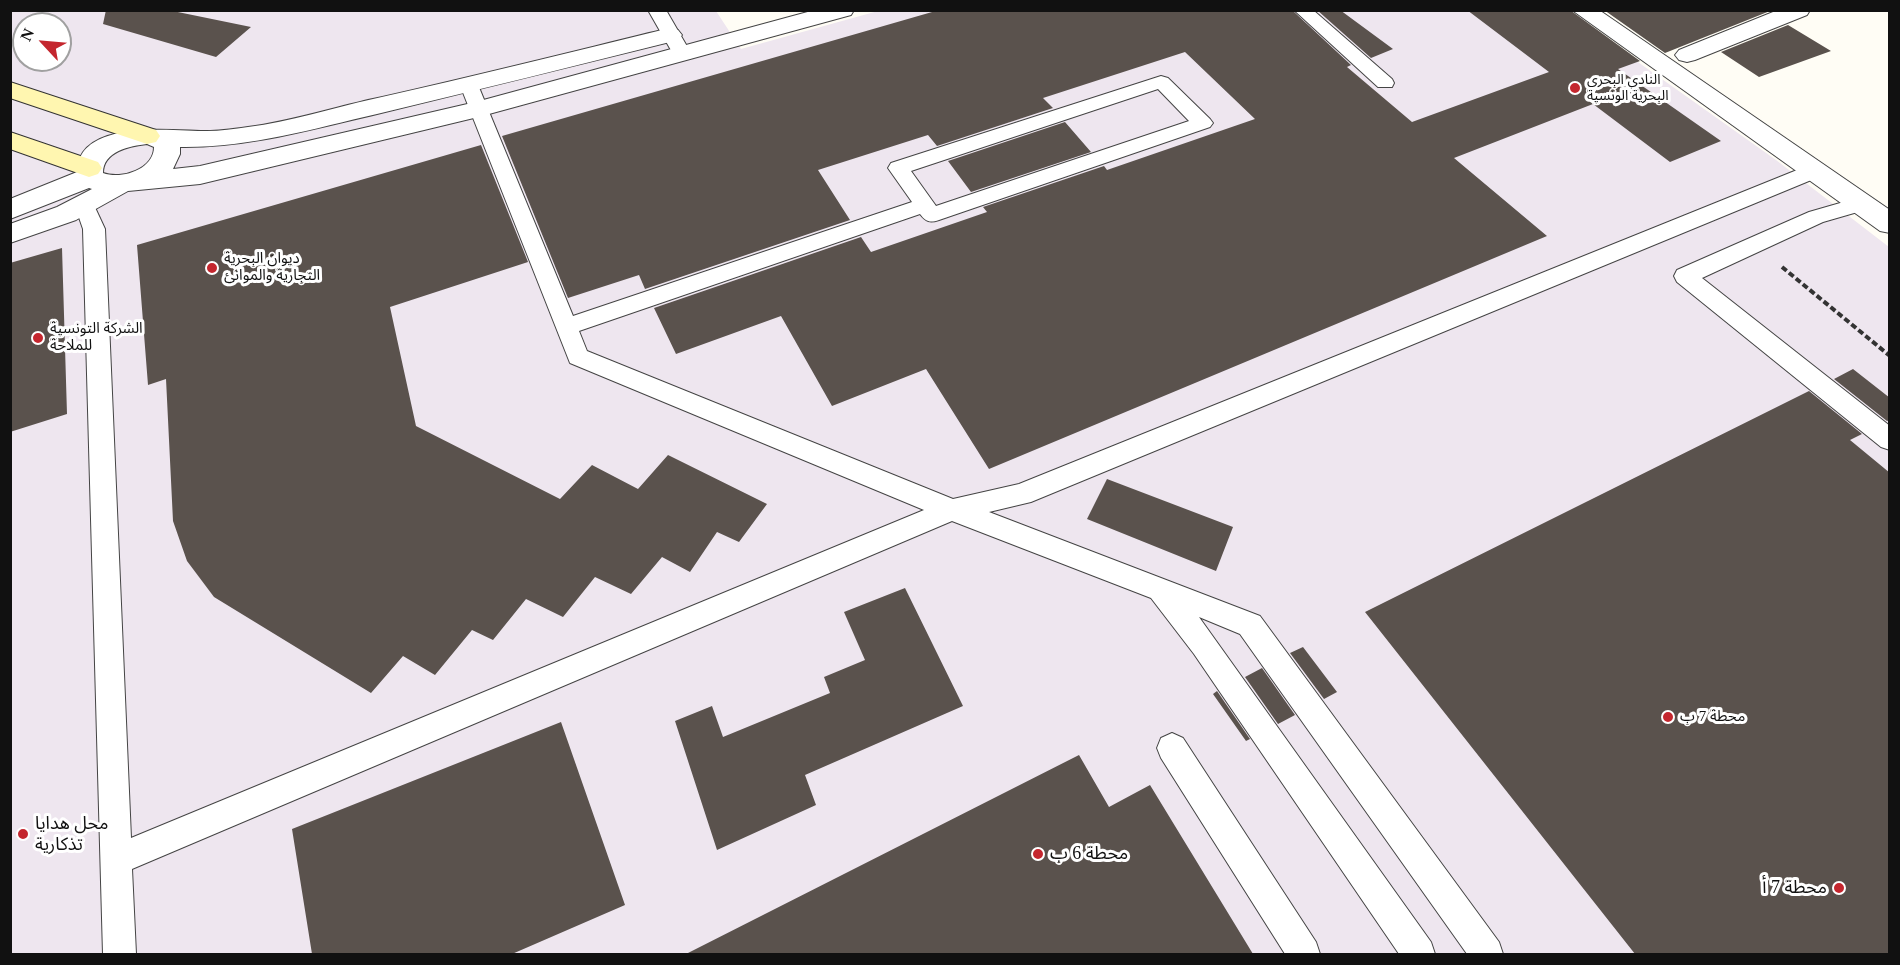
<!DOCTYPE html>
<html>
<head>
<meta charset="utf-8">
<style>
	body { margin:0 }
	#map { position:relative; width:1900px; height:965px; overflow:hidden; background:#fffdf5; font-family:"Times New Roman",serif }
	canvas { display:block }
	.frame { position:absolute; inset:0; border:12px solid #111; pointer-events:none }
	.north { position:absolute; left:12px; top:12px; width:60px; height:60px; box-sizing:border-box; background:#fff; border:2px solid #a0a0a0; border-radius:50%; rotate:296deg; font-size:16px; font-weight:700; line-height:24px; text-align:center; color:#111 }
	.north::after { content:''; display:block; margin:auto; width:21px; height:27px; background:#c4262e; clip-path:polygon(50% 0,100% 100%,50% 72%,0 100%) }
</style>
</head>
<body>
<div id="map">
<canvas width="1900" height="965"></canvas>
<div class="frame"></div>
<div class="north">N</div>
</div>
<script>
const g = document.querySelector('canvas').getContext('2d');
g.lineJoin = 'round';
function fillPath(path, color) {
  g.fillStyle = color;
  g.fill(path, 'evenodd');
}
function strokePath(path, color, width, dash) {
  g.strokeStyle = color;
  g.lineWidth = width;
  g.lineCap = dash ? 'butt' : 'round';
  g.setLineDash(dash || []);
  g.stroke(path);
}
function drawText(font, color, halo, rows, align = 'center') {
  g.font = font + ' "Times New Roman","Noto Sans Arabic",serif';
  g.lineWidth = 6;
  g.setLineDash([]);
  g.textBaseline = 'middle';
  g.strokeStyle = halo;
  g.fillStyle = color;
  for (const [text, x, y, turn = 0] of rows) {
    g.save();
    g.translate(x, y);
    g.rotate((+turn || 0) * Math.PI / 180);
    g.textAlign = isNaN(turn) ? turn : align;
    if (halo) g.strokeText(text, 0, 0);
    g.fillText(text, 0, 0);
    g.restore();
  }
}
const industrial = new Path2D(`
	M 11,11 L 716,11 L 741,49 L 878,11 L 1566,11 L 1776,160 L 1889,247 L 1889,954 L 11,954 ZM 24,24 L 60,24 L 60,60 L 24,60 Z`);
const building = new Path2D(`
	M 106,10 L 168,10 L 251,27 L 216,57 L 103,24 Z
	M 939,10 L 1292,10 L 1351,65 L 1347,67 L 1412,122 L 1549,72 L 1467,10 L 1570,10 L 1640,61 L 1618,69 L 1721,141 L 1670,162 L 1593,104 L 1454,158 L 1547,236 L 989,469 L 926,369 L 832,406 L 781,316 L 676,354 L 654,308 L 861,237 L 871,252 L 987,212 L 983,207 L 1104,166 L 1107,170 L 1255,119 L 1185,52 L 1043,98 L 1053,108 L 937,146 L 928,135 L 818,170 L 850,220 L 645,289 L 639,275 L 568,298 L 502,136 Z
	M 1317,10 L 1340,10 L 1393,49 L 1371,58 Z
	M 1604,10 L 1770,10 L 1770,11 L 1665,53 Z
	M 1788,25 L 1831,51 L 1759,77 L 1721,52 Z
	M 1065,122 L 1091,152 L 971,192 L 948,161 Z
	M 481,145 L 528,262 L 390,307 L 416,426 L 560,499 L 592,465 L 638,489 L 668,455 L 767,504 L 739,542 L 717,532 L 690,572 L 662,557 L 631,594 L 595,577 L 563,617 L 526,599 L 493,640 L 472,630 L 435,675 L 403,656 L 371,693 L 214,597 L 187,561 L 173,521 L 166,379 L 148,385 L 137,245 Z
	M 62,248 L 67,414 L 10,432 L 10,263 Z
	M 1853,369 L 1890,398 L 1890,420 L 1887,421 L 1834,379 Z
	M 1809,391 L 1862,434 L 1850,440 L 1890,473 L 1890,954 L 1635,954 L 1365,612 Z
	M 1107,479 L 1233,527 L 1216,571 L 1087,519 Z
	M 905,588 L 963,706 L 805,775 L 816,805 L 717,850 L 675,721 L 712,706 L 723,737 L 830,693 L 824,677 L 865,660 L 844,612 Z
	M 1303,647 L 1337,692 L 1324,699 L 1290,653 Z
	M 1262,668 L 1295,715 L 1278,724 L 1245,677 Z
	M 1217,691 L 1250,739 L 1246,741 L 1213,694 Z
	M 561,722 L 625,905 L 512,954 L 312,954 L 292,829 Z
	M 1079,755 L 1109,807 L 1150,785 L 1253,954 L 686,954 Z`);
const path = new Path2D(`
	M 1782,267 L 1890,356`);
const lane = new Path2D(`
	M 648,10 L 666,10 L 692,55 L 690,59 L 676,59 Z
	M 1294,10 L 1313,10 L 1392,79 L 1394,83 L 1392,87 L 1378,87 Z
	M 1161,76 L 1168,78 L 1210,119 L 1213,123 L 1210,127 L 939,220 C 930,223 926,222 920,214 L 579,331 L 587,351 L 953,499 L 1019,484 L 1807,166 L 1814,164 L 1821,166 L 1824,171 L 1821,176 L 1031,502 L 989,512 L 1260,616 L 1499,942 L 1503,954 L 1467,954 L 1240,634 L 1199,617 L 1431,942 L 1435,954 L 1399,954 L 1194,654 L 1151,598 L 952,521 L 132,869 L 136,954 L 103,954 L 83,229 L 75,206 L 78,201 L 85,199 L 92,201 L 105,229 L 131,838 L 924,510 L 570,363 L 460,85 L 462,81 L 476,81 L 478,85 L 573,316 L 912,202 L 888,168 L 891,163 ZM 1158,89 L 1189,121 L 936,206 L 911,171 Z
	M 1861,197 L 1868,199 L 1871,204 L 1868,209 L 1823,222 L 1702,278 L 1890,426 L 1890,450 L 1881,447 L 1677,282 L 1674,276 L 1677,270 L 1809,212 Z
	M 1172,733 L 1183,738 L 1316,942 L 1320,954 L 1285,954 L 1161,758 L 1157,748 L 1161,738 Z`);
const street = new Path2D(`
	M 815,10 L 854,10 L 851,15 L 478,117 L 200,184 L 128,191 L 76,220 L 10,243 L 10,224 L 57,207 L 92,189 L 89,188 L 10,219 L 10,199 L 77,172 C 78,118 173,131 207,131 C 220,131 234,129 248,127 C 290,122 332,108 373,99 C 472,77 571,52 670,28 L 678,30 L 682,35 L 678,40 C 578,65 478,90 377,114 C 312,129 248,148 180,147 L 180,154 L 173,169 L 200,166 L 476,102 ZM 147,144 L 154,147 C 154,169 122,180 103,173 C 103,151 130,146 147,144 Z
	M 1572,10 L 1599,10 L 1890,210 L 1890,233 L 1880,231 Z
	M 1778,10 L 1810,10 L 1807,15 L 1695,60 L 1687,62 L 1679,60 L 1675,55 L 1679,50 Z`);
const secondary = new Path2D(`
	M 10,82 L 156,130 L 160,136 L 156,142 L 147,144 L 10,98 Z
	M 10,132 L 98,162 L 102,168 L 98,174 L 89,177 L 10,149 Z`);
const markers = [
	[1575,88,6,"#c4262e"],
	[212,268,6,"#c4262e"],
	[38,338,6,"#c4262e"],
	[1668,717,6,"#c4262e"],
	[23,834,6,"#c4262e"],
	[1038,854,6,"#c4262e"],
	[1839,888,6,"#c4262e"]
];
const farPoinames = [
	["النادي البحري",1587,80],
	["البحرية الونسية",1587,96]
];
const poiNames = [
	["ديوان البحرية",224,259],
	["التجارية والموانئ",224,276],
	["الشركة التونسية",50,329],
	["للملاحة",50,346],
	["محطة 7 ب",1680,717]
];
const nearPoinames = [
	["محل هدايا",35,824],
	["تذكارية",35,845],
	["محطة 6 ب",1050,854],
	["محطة 7 أ",1827,888,"right"]
];
fillPath(industrial, '#eee6ef');
fillPath(building, '#5a524d');
strokePath(lane, '#444', 2);
strokePath(street, '#444', 2);
strokePath(secondary, '#333', 2);
strokePath(path, '#333', 4, [6, 3]);
fillPath(lane, '#fff');
fillPath(street, '#fff');
fillPath(secondary, '#fff6b0');
for (const [x, y, r, color] of markers) {
  const dot = new Path2D();
  dot.arc(x, y, r, 0, 2 * Math.PI);
  g.fillStyle = color;
  g.fill(dot);
  strokePath(dot, '#fff', 2);
}
drawText('14px', '#111', '#fff', farPoinames, 'left');
drawText('15px', '#111', '#fff', poiNames, 'left');
drawText('18px', '#111', '#fff', nearPoinames, 'left');
</script>
</body>
</html>
